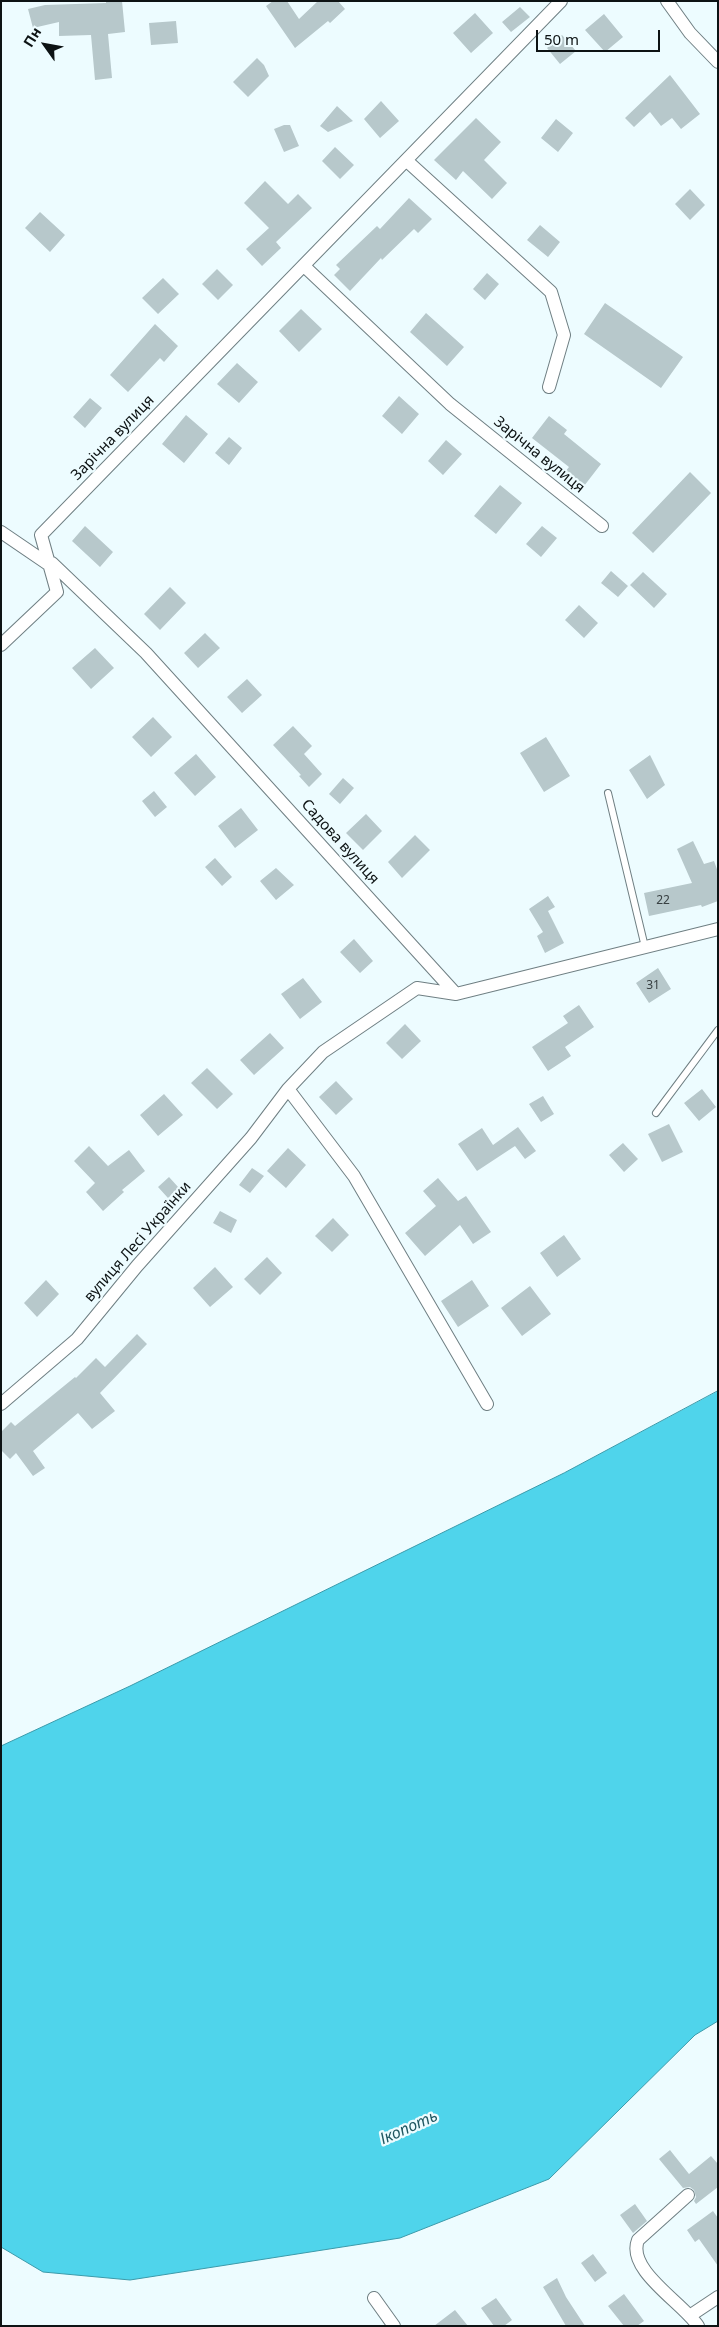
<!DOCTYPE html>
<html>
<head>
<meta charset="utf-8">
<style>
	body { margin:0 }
	#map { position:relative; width:719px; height:2327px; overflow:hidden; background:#edfcff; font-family:"Noto Sans",sans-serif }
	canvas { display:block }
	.frame { position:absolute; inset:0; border:2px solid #0d1314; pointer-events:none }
	.north { position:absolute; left:20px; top:20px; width:50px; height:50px; -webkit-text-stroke:4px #edfcff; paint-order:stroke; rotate:302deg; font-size:14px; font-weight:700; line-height:20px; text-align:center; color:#0d1314 }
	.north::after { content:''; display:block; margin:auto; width:18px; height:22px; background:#0d1314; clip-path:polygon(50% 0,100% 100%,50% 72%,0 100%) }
	.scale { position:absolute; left:536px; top:30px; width:124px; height:22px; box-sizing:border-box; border:2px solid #0d1314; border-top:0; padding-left:6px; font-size:15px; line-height:18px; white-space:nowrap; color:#0d1314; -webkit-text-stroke:4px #edfcff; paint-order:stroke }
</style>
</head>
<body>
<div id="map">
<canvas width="719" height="2327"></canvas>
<div class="frame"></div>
<div class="north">Пн</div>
<div class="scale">50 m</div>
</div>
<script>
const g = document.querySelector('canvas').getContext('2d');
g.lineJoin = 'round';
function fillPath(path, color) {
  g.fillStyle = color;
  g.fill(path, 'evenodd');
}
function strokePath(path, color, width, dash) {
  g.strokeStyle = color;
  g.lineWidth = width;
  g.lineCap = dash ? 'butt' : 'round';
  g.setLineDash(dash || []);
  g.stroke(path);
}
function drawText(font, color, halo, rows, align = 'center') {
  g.font = font + ' "Noto Sans",sans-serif';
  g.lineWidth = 4.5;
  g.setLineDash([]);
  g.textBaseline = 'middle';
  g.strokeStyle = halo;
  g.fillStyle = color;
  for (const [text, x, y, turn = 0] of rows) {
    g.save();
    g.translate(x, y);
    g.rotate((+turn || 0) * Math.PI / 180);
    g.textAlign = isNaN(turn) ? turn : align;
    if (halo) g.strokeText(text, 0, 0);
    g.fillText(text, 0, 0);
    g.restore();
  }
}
const water = new Path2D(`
	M 718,1391 L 718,2021 L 695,2035 L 549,2179 L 400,2238 L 130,2280 L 43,2272 L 1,2247 L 1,1746 L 130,1686 L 564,1473 Z`);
const building = new Path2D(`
	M 106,1 L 122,1 L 125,32 L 108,34 L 112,78 L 95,80 L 91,35 L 59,36 L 59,22 L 33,28 L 28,9 L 45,5 L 106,3 Z
	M 273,1 L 287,1 L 299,19 L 318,1 L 338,1 L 345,9 L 330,23 L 328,21 L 295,48 L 266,6 Z
	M 520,7 L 530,17 L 511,32 L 502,22 Z
	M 475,13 L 493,33 L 471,53 L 453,33 Z
	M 604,14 L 623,37 L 605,52 L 585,30 Z
	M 176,21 L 178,43 L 151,45 L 149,23 Z
	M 562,35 L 576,51 L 560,64 L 547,48 Z
	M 257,58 L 264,65 L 269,76 L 248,97 L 233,82 Z
	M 670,75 L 700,114 L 681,129 L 672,118 L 661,126 L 650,112 L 634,127 L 625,118 Z
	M 381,101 L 399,121 L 380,138 L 364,119 Z
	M 337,106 L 353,121 L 328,132 L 320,126 Z
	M 476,118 L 501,142 L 484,160 L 507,183 L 492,199 L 463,171 L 456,180 L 434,160 Z
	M 556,119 L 573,133 L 558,152 L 541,138 Z
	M 284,125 L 290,125 L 299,146 L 284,152 L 274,129 Z
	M 335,147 L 354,165 L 340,179 L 322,161 Z
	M 265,181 L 288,204 L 298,194 L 312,208 L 276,242 L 281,248 L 262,266 L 246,249 L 269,228 L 244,203 Z
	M 690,189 L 705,205 L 690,220 L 675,204 Z
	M 409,198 L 432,219 L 418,233 L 414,229 L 382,260 L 381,258 L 350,291 L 334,275 L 340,269 L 336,265 L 377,226 L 380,229 Z
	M 40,212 L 65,235 L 50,252 L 25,228 Z
	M 540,225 L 560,242 L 548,257 L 527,240 Z
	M 217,269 L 233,285 L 218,300 L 202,284 Z
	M 487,273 L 499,284 L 485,300 L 473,289 Z
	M 163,278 L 179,294 L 158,314 L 142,298 Z
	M 605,303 L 683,357 L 661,388 L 584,334 Z
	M 301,309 L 322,329 L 299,352 L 279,331 Z
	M 426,313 L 464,347 L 447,366 L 410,332 Z
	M 155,324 L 178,346 L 164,362 L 160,358 L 128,392 L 110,375 Z
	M 237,363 L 258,382 L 239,403 L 217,384 Z
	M 399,396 L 419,414 L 402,434 L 382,416 Z
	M 90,398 L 102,408 L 85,428 L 73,417 Z
	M 186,415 L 208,434 L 184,463 L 162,444 Z
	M 549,416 L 567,430 L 564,434 L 601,464 L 584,486 L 565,472 L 569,467 L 532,438 Z
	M 229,437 L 242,448 L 229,465 L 215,453 Z
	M 446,440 L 462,454 L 443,475 L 428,461 Z
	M 690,472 L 711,493 L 653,553 L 632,533 Z
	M 500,485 L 522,503 L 496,534 L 474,516 Z
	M 85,526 L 113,552 L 100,567 L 72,541 Z
	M 542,526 L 557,538 L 541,557 L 526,544 Z
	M 611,571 L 628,586 L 618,597 L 601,583 Z
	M 643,572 L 667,594 L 654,608 L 630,585 Z
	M 170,587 L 186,603 L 160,630 L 144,614 Z
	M 579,605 L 598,623 L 584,638 L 565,620 Z
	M 205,633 L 220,648 L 198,668 L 184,653 Z
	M 95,648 L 114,668 L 91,689 L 72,668 Z
	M 247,679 L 262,695 L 242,713 L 227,697 Z
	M 153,717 L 172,737 L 151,757 L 132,737 Z
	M 293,726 L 312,746 L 304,754 L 322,774 L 309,787 L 299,776 L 301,775 L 273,745 Z
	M 546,737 L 570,776 L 544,792 L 520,753 Z
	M 196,754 L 216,777 L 195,796 L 174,773 Z
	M 650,755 L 665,785 L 647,799 L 629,770 Z
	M 343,778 L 354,788 L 340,804 L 329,794 Z
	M 154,791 L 167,807 L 155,817 L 142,801 Z
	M 241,808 L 258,830 L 235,848 L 218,826 Z
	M 366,814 L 382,831 L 363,850 L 346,833 Z
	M 415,835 L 430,850 L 402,878 L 388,862 Z
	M 693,841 L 704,864 L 714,861 L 718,872 L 718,901 L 702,907 L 701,905 L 649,916 L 644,893 L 692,883 L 677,849 Z
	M 215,858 L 232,877 L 222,886 L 205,867 Z
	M 276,868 L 294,885 L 276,900 L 260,881 Z
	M 548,896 L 555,907 L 548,911 L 564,943 L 545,953 L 537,936 L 543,932 L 529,909 Z
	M 354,939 L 373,961 L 360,973 L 340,952 Z
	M 658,968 L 671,989 L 649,1003 L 636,983 Z
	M 303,978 L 322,1002 L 300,1019 L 281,994 Z
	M 579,1005 L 594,1027 L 565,1047 L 571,1056 L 548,1071 L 532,1047 L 568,1023 L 563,1016 Z
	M 405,1024 L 421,1041 L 402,1059 L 386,1043 Z
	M 270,1033 L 284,1048 L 254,1075 L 240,1060 Z
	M 207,1068 L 233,1094 L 217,1109 L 191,1083 Z
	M 336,1081 L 353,1099 L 336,1115 L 319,1097 Z
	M 702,1089 L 716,1107 L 699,1121 L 684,1103 Z
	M 164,1094 L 183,1115 L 158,1136 L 140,1115 Z
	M 543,1096 L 554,1114 L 541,1122 L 529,1104 Z
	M 669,1124 L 683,1152 L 662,1162 L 648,1134 Z
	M 518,1127 L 536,1151 L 525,1159 L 515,1146 L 477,1171 L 458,1144 L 482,1128 L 493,1145 Z
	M 623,1143 L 638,1159 L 624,1172 L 609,1155 Z
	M 89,1146 L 108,1166 L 129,1150 L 145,1171 L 122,1190 L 124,1192 L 103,1211 L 86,1192 L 95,1183 L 74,1161 Z
	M 288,1148 L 306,1165 L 286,1188 L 267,1171 Z
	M 252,1168 L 264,1176 L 250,1193 L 239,1185 Z
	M 169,1177 L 179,1188 L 168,1198 L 158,1187 Z
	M 438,1178 L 458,1201 L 466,1196 L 491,1232 L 473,1244 L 460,1225 L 425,1256 L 405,1233 L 436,1206 L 423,1191 Z
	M 220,1211 L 237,1220 L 231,1233 L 213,1223 Z
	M 333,1218 L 349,1235 L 332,1252 L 315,1236 Z
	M 564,1235 L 581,1259 L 557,1277 L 540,1253 Z
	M 267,1257 L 282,1273 L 260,1295 L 244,1279 Z
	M 215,1267 L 233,1287 L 210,1307 L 193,1288 Z
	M 46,1280 L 59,1294 L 37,1317 L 24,1303 Z
	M 472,1280 L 489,1306 L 458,1327 L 441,1301 Z
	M 530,1286 L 551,1314 L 522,1336 L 501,1308 Z
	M 137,1334 L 147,1344 L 100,1393 L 115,1411 L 92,1429 L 78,1413 L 33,1451 L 45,1468 L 33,1476 L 16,1453 L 10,1459 L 1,1450 L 1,1432 L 11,1422 L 15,1426 L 75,1377 L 76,1378 L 96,1358 L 105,1367 Z
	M 670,2150 L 689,2174 L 711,2156 L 718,2164 L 718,2187 L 696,2204 L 694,2201 L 696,2197 L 694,2190 L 690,2187 L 683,2188 L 659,2159 Z
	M 635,2204 L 647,2221 L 633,2233 L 620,2215 Z
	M 713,2211 L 718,2218 L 718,2266 L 699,2239 L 695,2242 L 687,2230 Z
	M 593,2254 L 607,2273 L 595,2282 L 581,2263 Z
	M 557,2278 L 566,2297 L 585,2326 L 566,2326 L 543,2287 Z
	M 624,2294 L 644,2321 L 637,2326 L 624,2326 L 608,2306 Z
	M 496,2298 L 512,2320 L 504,2326 L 494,2326 L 481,2308 Z
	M 455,2310 L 468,2326 L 434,2326 Z`);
const lane = new Path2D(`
	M 608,793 L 645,947
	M 656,1113 L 718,1030`);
const street = new Path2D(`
	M 667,1 L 690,33 L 718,62
	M 407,161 L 551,292 L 564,335 L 549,387
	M 304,266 L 450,404 L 602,526
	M 1,532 L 48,564 L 52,563 L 146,653 L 456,994 L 718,929
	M 1,645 L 57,592 L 41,535 L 561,1
	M 288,1089 L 354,1176 L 487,1404
	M 1,1404 L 77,1339 L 137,1266 L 251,1138 L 288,1089 L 323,1052 L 417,988 L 456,994
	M 688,2195 L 638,2240 C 626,2270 683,2303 698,2326
	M 374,2298 L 394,2326
	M 691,2315 L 718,2297`);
const numberNames = [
	["22",663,901],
	["31",653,986]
];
const streetNames = [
	["Зарічна вулиця",113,438,-46],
	["Зарічна вулиця",539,455,39],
	["Садова вулиця",340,842,48],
	["вулиця Лесі Українки",138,1242,-49]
];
const waterNames = [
	["Ікопоть",409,2128,-24]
];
fillPath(water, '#4fd4eb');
strokePath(water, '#3b9aaa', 1);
fillPath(building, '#b7c8cb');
strokePath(lane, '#6f7f83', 8);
strokePath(street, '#6f7f83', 14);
strokePath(lane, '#fff', 6);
strokePath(street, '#fff', 12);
drawText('12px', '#384042', null, numberNames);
drawText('15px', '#0d1314', '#edfcff', streetNames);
drawText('italic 16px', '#205761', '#edfcff', waterNames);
</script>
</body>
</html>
